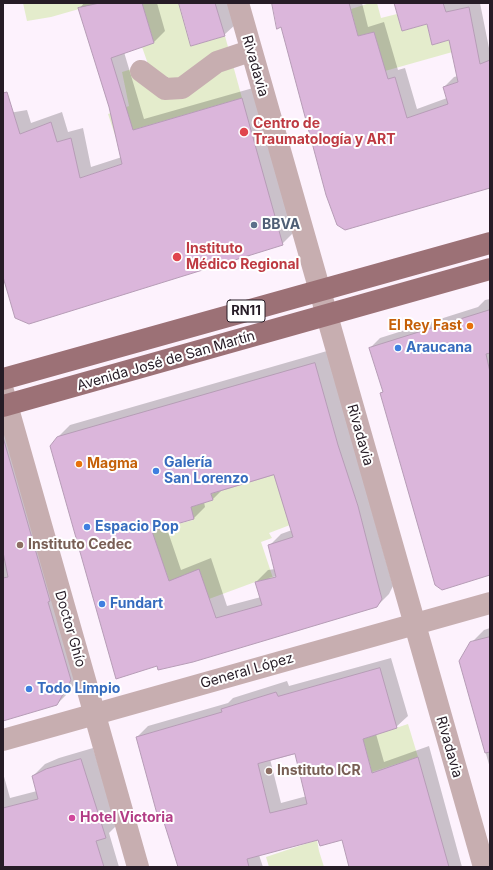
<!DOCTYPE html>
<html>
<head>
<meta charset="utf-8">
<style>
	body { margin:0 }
	#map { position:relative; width:493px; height:870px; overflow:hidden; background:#fdf2fd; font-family:Inter,sans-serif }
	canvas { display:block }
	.frame { position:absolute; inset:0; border:4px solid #261c26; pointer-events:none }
</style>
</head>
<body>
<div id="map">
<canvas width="493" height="870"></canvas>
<div class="frame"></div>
</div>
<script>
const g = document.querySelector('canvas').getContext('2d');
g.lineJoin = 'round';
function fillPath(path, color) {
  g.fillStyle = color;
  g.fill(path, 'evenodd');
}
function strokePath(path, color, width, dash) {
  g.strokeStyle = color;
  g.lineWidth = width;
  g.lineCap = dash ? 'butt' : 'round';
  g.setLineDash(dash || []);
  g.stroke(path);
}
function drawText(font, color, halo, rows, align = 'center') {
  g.font = font + ' Inter,sans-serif';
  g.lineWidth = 4;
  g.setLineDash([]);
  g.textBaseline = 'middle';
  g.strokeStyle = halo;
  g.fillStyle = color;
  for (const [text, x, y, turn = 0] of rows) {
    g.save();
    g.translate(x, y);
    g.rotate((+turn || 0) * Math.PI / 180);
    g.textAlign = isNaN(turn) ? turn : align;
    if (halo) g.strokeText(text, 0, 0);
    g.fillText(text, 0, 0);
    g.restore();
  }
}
const green = new Path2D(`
	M 23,3 L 100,3 L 51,17 L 27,21 Z
	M 142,3 L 179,3 L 191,46 L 225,36 L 242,98 L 115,135 L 108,114 L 129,106 L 122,72 L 148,64 L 142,47 L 154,43 Z
	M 370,3 L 377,3 L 381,18 L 397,14 L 402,31 L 427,24 L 432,45 L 453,39 L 456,51 L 385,71 L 374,32 L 358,36 L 351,9 Z
	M 202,465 L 283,472 L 290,525 L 269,533 L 272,538 L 261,542 L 273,578 L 255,582 L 209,599 L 199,570 L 184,575 L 171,586 L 158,550 L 148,532 L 193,520 L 191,507 L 213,500 Z
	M 408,724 L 418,757 L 372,772 L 363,739 Z
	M 317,840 L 319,851 L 324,867 L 269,867 L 266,857 Z`);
const shadow = new Path2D(`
	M 84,3 L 157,3 L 165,31 L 154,42 L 124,52 L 144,119 L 253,88 L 293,233 L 282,244 L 3,273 L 3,114 L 27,110 L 31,123 L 62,112 L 68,132 L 83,128 L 91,167 L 122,157 L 109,106 L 79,9 Z
	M 180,3 L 229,3 L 236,24 L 224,35 Z
	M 272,3 L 362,3 L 368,27 L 384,22 L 398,70 L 405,68 L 417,109 L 447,98 L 444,87 L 454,77 L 458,76 L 450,39 L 428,22 L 395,3 L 480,3 L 490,53 L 490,187 L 281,26 L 278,27 Z
	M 490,299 L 490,575 L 442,588 L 436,584 L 411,501 L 393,432 L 381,393 L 384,391 L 370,348 L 380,338 L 478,307 L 485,300 Z
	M 327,351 L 393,586 L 389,594 L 376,607 L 193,661 L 58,437 L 70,425 ZM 275,473 L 292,530 L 281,534 L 269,546 L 275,569 L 268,570 L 256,582 L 261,597 L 227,606 L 211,558 L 181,570 L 166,526 L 193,519 L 205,507 L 204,502 L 212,500 L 223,489 ZM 281,575 L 281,577 L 269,580 L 269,578 Z
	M 3,422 L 84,666 L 71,690 L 57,704 L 3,720 Z
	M 490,628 L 490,768 L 460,662 L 471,643 L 484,630 Z
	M 391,658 L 408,716 L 396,727 L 376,734 L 384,762 L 429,746 L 462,867 L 350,867 L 343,839 L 319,838 L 259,855 L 263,867 L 179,867 L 137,737 L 148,726 L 228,703 L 233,698 L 287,681 L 289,686 ZM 296,752 L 307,796 L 281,803 L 270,759 Z
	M 93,748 L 117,825 L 109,833 L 119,867 L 3,867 L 3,773 L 10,798 L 37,791 L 33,776 L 45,764 L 59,758 Z`);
const building = new Path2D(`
	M 100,3 L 142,3 L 154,43 L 111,58 L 133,130 L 242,98 L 283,245 L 29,324 L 15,318 L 3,277 L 3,93 L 7,92 L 20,134 L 51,122 L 57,142 L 71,138 L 80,178 L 122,164 L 109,107 L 78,8 Z
	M 179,3 L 215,3 L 225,36 L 191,46 Z
	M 272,3 L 349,3 L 358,36 L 374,32 L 388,79 L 395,77 L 407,118 L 448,104 L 443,87 L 458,82 L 449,40 L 432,45 L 427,24 L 402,31 L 394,3 L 443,3 L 446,12 L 469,7 L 480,64 L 490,60 L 490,188 L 345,230 L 337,225 L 326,195 L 281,27 L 277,29 Z
	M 490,310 L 490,353 L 486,354 L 490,372 L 490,575 L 442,590 L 435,585 L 380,393 L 383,392 L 369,348 Z
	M 315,363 L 338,445 L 358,506 L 378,584 L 382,599 L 377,607 L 193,662 L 158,670 L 157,666 L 116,679 L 50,446 L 57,437 ZM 274,475 L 293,537 L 268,545 L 276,577 L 255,582 L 262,605 L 216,618 L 199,569 L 169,581 L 152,531 L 194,519 L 191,507 L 213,500 L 211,494 Z
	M 3,437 L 50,601 L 48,602 L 71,680 L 57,705 L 3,721 L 3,578 L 8,577 L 3,552 Z
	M 490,637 L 490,752 L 485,753 L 459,661 L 470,642 Z
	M 380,668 L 397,728 L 363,739 L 372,773 L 418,757 L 449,867 L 349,867 L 342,840 L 320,846 L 318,840 L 247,859 L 249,867 L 178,867 L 161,813 L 157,814 L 136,737 L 222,712 L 221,709 L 276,692 L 278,696 ZM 295,754 L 307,804 L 270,813 L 258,764 Z
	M 81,759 L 106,838 L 96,841 L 104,867 L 3,867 L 3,808 L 38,799 L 32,776 L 46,769 Z`);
const minor = new Path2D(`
	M 238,3 L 484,867
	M 141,71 L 165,89 L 182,88 L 217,62 L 250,51
	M 3,391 L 138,867
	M 3,740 L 490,603`);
const major = new Path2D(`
	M 3,379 L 490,243
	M 3,406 L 490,269`);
const markers = [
	[244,132,5,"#e0444e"],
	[254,225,4,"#5c6f8a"],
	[177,257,5,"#e0444e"],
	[470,326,4,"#e8710a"],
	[398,348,4,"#3f7fe0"],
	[79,464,4,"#e8710a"],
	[156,471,4,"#3f7fe0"],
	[87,527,4,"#3f7fe0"],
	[20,545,4,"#8d6e63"],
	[102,604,4,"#3f7fe0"],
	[29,689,4,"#3f7fe0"],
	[269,771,4,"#8d6e63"],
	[72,818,4,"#d1479c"]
];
const shields = [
	[246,311,38]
];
const shieldNames = [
	["RN11",246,311]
];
const streetNames = [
	["Rivadavia",255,66,74],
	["Avenida José de San Martín",166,361,-16],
	["Rivadavia",360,435,74],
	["Doctor Ghío",70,629,74],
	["General López",247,671,-16],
	["Rivadavia",449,747,74]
];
const healthNames = [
	["Centro de",253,124],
	["Traumatología y ART",253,140],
	["Instituto",186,249],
	["Médico Regional",186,265]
];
const serviceNames = [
	["BBVA",262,225]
];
const foodNames = [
	["El Rey Fast",462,326],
	["Magma",87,464,"left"]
];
const shopNames = [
	["Araucana",406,348],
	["Galería",164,463],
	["San Lorenzo",164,479],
	["Espacio Pop",95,527],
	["Fundart",110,604],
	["Todo Limpio",37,689]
];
const educationNames = [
	["Instituto Cedec",28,545],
	["Instituto ICR",277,771]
];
const hotelNames = [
	["Hotel Victoria",80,818]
];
fillPath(green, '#e4eccc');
fillPath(shadow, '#0003');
fillPath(building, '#dbb6db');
strokePath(building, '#b69cb6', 1);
strokePath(minor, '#c7aeb0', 22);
strokePath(major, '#9c7176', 22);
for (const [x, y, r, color] of markers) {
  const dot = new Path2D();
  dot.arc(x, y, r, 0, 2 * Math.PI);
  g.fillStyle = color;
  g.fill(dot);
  strokePath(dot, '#fff', 1.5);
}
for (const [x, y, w] of shields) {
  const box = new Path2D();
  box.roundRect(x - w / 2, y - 11, w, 22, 3);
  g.fillStyle = '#fff';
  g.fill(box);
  strokePath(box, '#261c26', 1);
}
drawText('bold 13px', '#261c26', null, shieldNames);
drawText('14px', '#261c26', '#fff', streetNames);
drawText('bold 14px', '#be3a42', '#fff', healthNames, 'left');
drawText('bold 14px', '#4e5e75', '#fff', serviceNames, 'left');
drawText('bold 14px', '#c56008', '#fff', foodNames, 'right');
drawText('bold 14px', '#366cbe', '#fff', shopNames, 'left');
drawText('bold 14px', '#785e54', '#fff', educationNames, 'left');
drawText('bold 14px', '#b23c85', '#fff', hotelNames, 'left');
</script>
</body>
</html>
